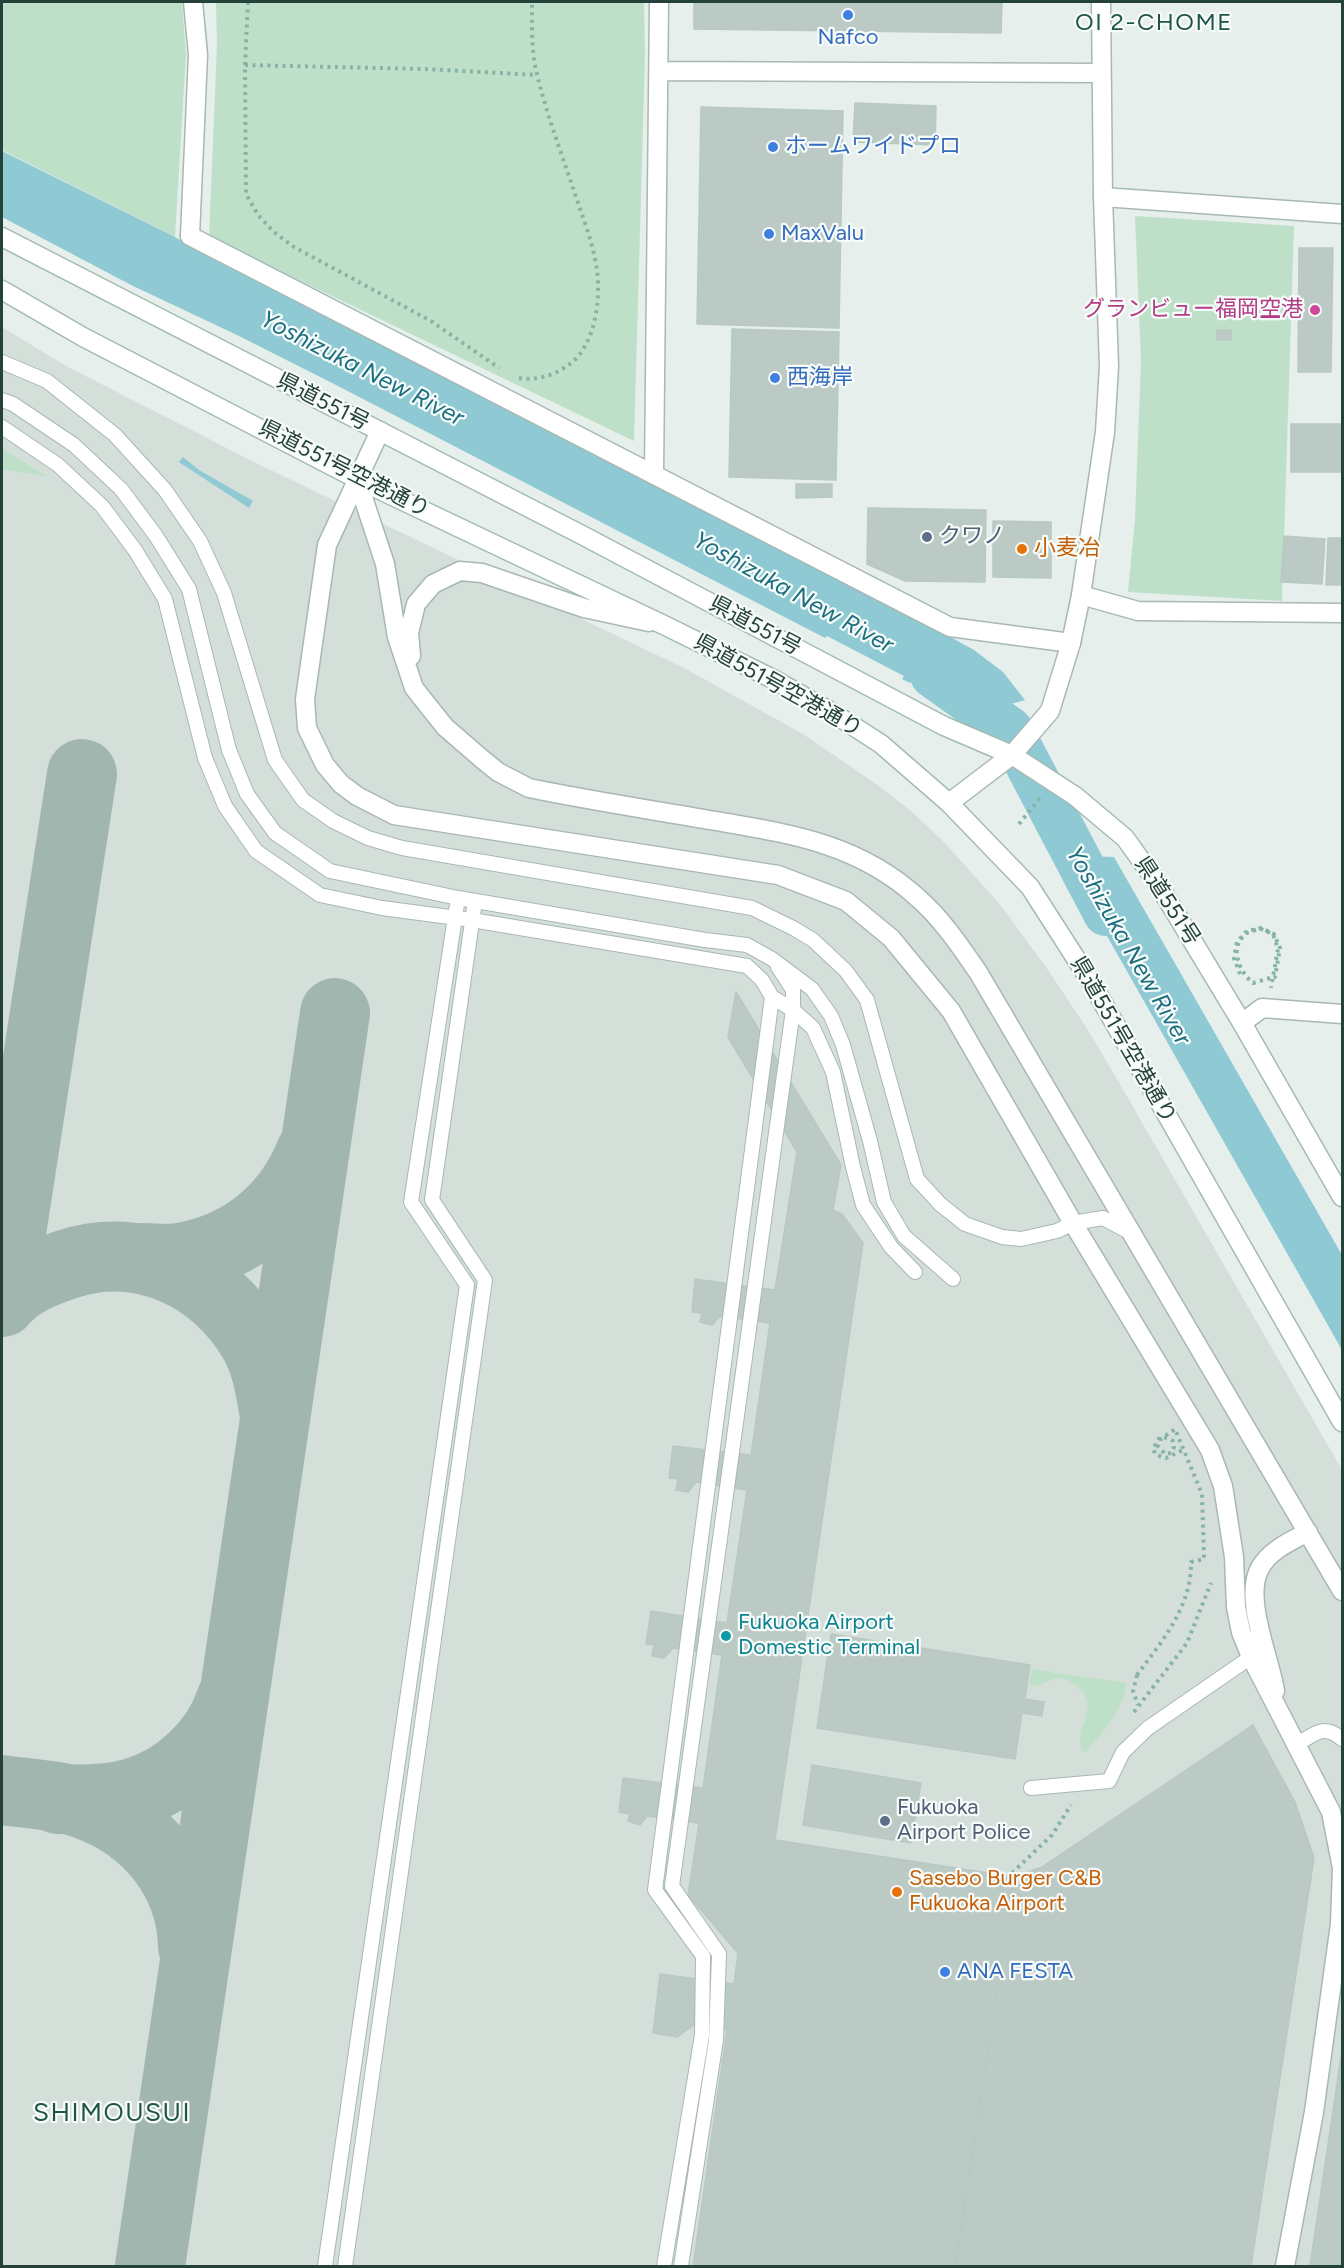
<!DOCTYPE html>
<html>
<head>
<meta charset="utf-8">
<style>
	body { margin:0 }
	#map { position:relative; width:1344px; height:2268px; overflow:hidden; background:#e6efeb; font-family:Figtree,sans-serif }
	canvas { display:block }
	.frame { position:absolute; inset:0; border:3px solid #24423a; pointer-events:none }
</style>
</head>
<body>
<div id="map">
<canvas width="1344" height="2268"></canvas>
<div class="frame"></div>
</div>
<script>
const g = document.querySelector('canvas').getContext('2d');
g.lineJoin = 'round';
function fillPath(path, color) {
  g.fillStyle = color;
  g.fill(path, 'evenodd');
}
function strokePath(path, color, width, dash) {
  g.strokeStyle = color;
  g.lineWidth = width;
  g.lineCap = dash ? 'butt' : 'round';
  g.setLineDash(dash || []);
  g.stroke(path);
}
function drawText(font, color, halo, rows, align = 'center') {
  g.font = font + ' Figtree,"Noto Sans JP",sans-serif';
  g.lineWidth = 4.5;
  g.setLineDash([]);
  g.textBaseline = 'middle';
  g.strokeStyle = halo;
  g.fillStyle = color;
  for (const [text, x, y, turn = 0] of rows) {
    g.save();
    g.translate(x, y);
    g.rotate((+turn || 0) * Math.PI / 180);
    g.textAlign = isNaN(turn) ? turn : align;
    if (halo) g.strokeText(text, 0, 0);
    g.fillText(text, 0, 0);
    g.restore();
  }
}
const built = new Path2D(`
	M 2,327 L 68,367 L 256,463 L 686,669 L 803,734 L 876,784 L 911,811 L 942,840 L 999,903 L 1048,970 L 1088,1030 L 1121,1086 L 1342,1470 L 1342,2266 L 2,2266 Z`);
const green = new Path2D(`
	M 2,2 L 182,2 L 186,54 L 175,237 L 2,150 Z
	M 216,2 L 644,2 L 645,56 L 634,441 L 209,237 L 217,45 Z
	M 1135,216 L 1294,226 L 1282,601 L 1128,592 L 1135,519 L 1141,361 Z
	M 2,449 L 48,477 L 2,469 Z
	M 1032,1669 L 1126,1683 C 1126,1707 1102,1732 1087,1751 L 1084,1752 C 1069,1732 1106,1706 1074,1684 C 1053,1669 1045,1689 1029,1686 Z`);
const water = new Path2D(`
	M 2,151 L 175,237 L 213,259 L 943,633 L 974,650 L 1003,672 L 1025,700 L 965,717 L 963,715 L 964,712 L 944,698 L 912,681 L 910,683 L 902,679 L 904,676 L 827,636 L 825,638 L 338,386 L 237,335 L 131,285 L 2,217 Z
	M 183,457 L 199,470 L 253,501 L 249,508 L 179,462 Z
	M 1061,855 L 1114,857 L 1342,1255 L 1342,1350 Z`);
const river = new Path2D(`
	M 933,675 L 1010,730 L 1106,913`);
const taxiway = new Path2D(`
	M 141,1258 C 153,1258 167,1260 179,1258 C 241,1248 288,1210 311,1152
	M 2,1291 L 82,774
	M 2,1302 C 18,1282 44,1272 68,1264 C 142,1240 214,1276 253,1340 C 266,1361 270,1387 274,1410
	M 2,1790 C 29,1794 61,1795 87,1805 C 148,1827 192,1881 193,1947
	M 58,1799 C 83,1800 109,1800 133,1793 C 177,1781 217,1743 231,1700
	M 150,2266 L 335,1013`);
const building = new Path2D(`
	M 694,2 L 1002,2 L 1001,33 L 694,29 Z
	M 855,103 L 936,106 L 935,145 L 853,142 Z
	M 701,107 L 843,111 L 839,328 L 697,324 Z
	M 1299,248 L 1333,248 L 1331,372 L 1298,372 Z
	M 732,329 L 839,332 L 836,480 L 729,477 Z
	M 1217,330 L 1231,330 L 1231,340 L 1217,340 Z
	M 1291,424 L 1342,424 L 1342,472 L 1291,472 Z
	M 796,484 L 832,484 L 832,497 L 796,498 Z
	M 868,508 L 986,510 L 985,582 L 905,581 L 867,564 Z
	M 993,521 L 1051,522 L 1051,578 L 993,577 Z
	M 1284,536 L 1325,539 L 1322,584 L 1281,582 Z
	M 1328,538 L 1342,538 L 1342,585 L 1326,585 Z
	M 736,992 L 841,1165 L 833,1210 L 842,1214 L 863,1243 L 775,1840 L 1014,1877 L 955,2266 L 693,2266 L 727,2030 L 694,2025 L 677,2037 L 653,2033 L 660,1974 L 734,1984 L 738,1953 L 688,1895 L 699,1823 L 647,1816 L 640,1825 L 628,1821 L 630,1814 L 619,1812 L 623,1778 L 703,1788 L 722,1655 L 673,1648 L 664,1658 L 652,1656 L 654,1645 L 646,1644 L 651,1611 L 727,1623 L 747,1490 L 696,1482 L 688,1492 L 676,1490 L 678,1479 L 669,1478 L 673,1446 L 751,1455 L 770,1323 L 720,1316 L 712,1325 L 700,1322 L 702,1313 L 692,1312 L 695,1279 L 775,1290 L 797,1152 L 728,1037 Z
	M 831,1634 L 1030,1665 L 1025,1699 L 1044,1702 L 1042,1716 L 1022,1713 L 1015,1759 L 817,1728 Z
	M 1253,1725 L 1295,1802 L 1314,1858 L 1251,2266 L 956,2266 L 1014,1877 L 1042,1867 Z
	M 812,1765 L 921,1783 L 911,1843 L 803,1825 Z
	M 1342,2050 L 1342,2266 L 1310,2266 Z`);
const path = new Path2D(`
	M 248,2 L 245,65 L 246,194 L 258,215 L 274,232 L 294,247 L 431,321 L 499,368
	M 245,65 L 425,69 L 537,75
	M 519,378 C 537,381 555,375 570,364 C 595,345 601,300 597,271 C 594,247 585,223 577,200 C 563,157 546,114 536,70 C 531,48 532,24 532,2
	M 1019,824 L 1040,798
	M 1240,974 L 1234,958 L 1237,942 L 1247,931 L 1261,928 L 1274,934 L 1280,948 L 1275,977 L 1270,978
	M 1167,1438 L 1160,1437 L 1153,1449 L 1156,1455 L 1166,1458 L 1185,1449
	M 1137,1675 L 1133,1691 L 1138,1705
	M 1134,1712 L 1187,1643 L 1211,1583
	M 1012,1873 L 1052,1835 L 1071,1805`);
const service = new Path2D(`
	M 2,362 L 47,381 L 115,435 L 165,490 L 200,541 L 224,593 L 275,760 L 303,800 L 333,821 L 368,838 L 402,848 L 752,908 L 793,928 L 813,940 L 846,971 L 867,1000 L 917,1179 L 940,1204 L 965,1224 L 1002,1237 L 1021,1239 L 1057,1231 L 1073,1223 L 1103,1218 L 1133,1234
	M 2,400 L 13,404 L 74,445 L 121,489 L 156,536 L 189,589 L 229,750 L 247,794 L 275,833 L 330,871 L 458,898 L 705,940 L 747,945 L 772,959 L 812,989 L 831,1016 L 843,1045 L 870,1141 L 884,1202 L 904,1236 L 953,1279
	M 2,427 L 58,465 L 102,506 L 135,550 L 165,599 L 205,758 L 225,806 L 256,851 L 320,895 L 382,908 L 472,920 L 747,966 L 762,980 L 772,997 L 793,1010 L 813,1028 L 833,1072 L 853,1167 L 863,1205 L 891,1247 L 915,1272
	M 1296,1745 C 1315,1734 1323,1723 1342,1739
	M 1031,1788 L 1109,1781 L 1123,1752 L 1148,1728 L 1251,1657
	M 325,2266 L 467,1285 L 411,1202 L 458,898
	M 345,2266 L 485,1280 L 432,1200 L 475,901
	M 664,2266 L 702,2035 L 703,1956 L 655,1890 L 772,997
	M 681,2266 L 716,2040 L 719,1954 L 672,1886 L 793,1010 L 793,990 L 778,967`);
const minor = new Path2D(`
	M 1103,197 L 1342,214
	M 190,236 L 950,627 L 1071,643
	M 1081,595 L 1138,611 L 1342,613
	M 1242,1023 L 1262,1008 L 1342,1014`);
const tertiary = new Path2D(`
	M 659,71 L 1101,73
	M 190,236 L 198,55 L 193,2
	M 380,431 L 327,545 L 305,699 L 307,728 L 325,765 L 341,784 L 357,796 L 394,815 L 778,875 L 846,901 L 891,938 L 951,1011 L 1073,1223 L 1210,1450 L 1223,1486 L 1234,1557 L 1236,1607 L 1241,1632 L 1251,1657 L 1331,1812 L 1342,1868 L 1340,1924 L 1314,2112 L 1285,2266
	M 654,473 L 659,2
	M 357,479 L 385,564 L 397,637 L 414,688 L 445,727 L 482,759 L 498,772 L 529,788 C 587,800 646,809 704,819 C 784,833 856,841 918,898 C 942,919 960,946 978,972 L 1342,1591
	M 411,656 L 409,633 L 416,604 L 433,584 L 460,571 L 482,573 L 584,608 L 649,622
	M 949,803 L 1012,755 L 1050,711 L 1071,643 L 1081,595 L 1105,432 L 1109,366 L 1103,197 L 1101,2
	M 1275,1691 C 1270,1658 1243,1598 1260,1568 C 1270,1550 1291,1541 1308,1532`);
const secondary = new Path2D(`
	M 2,237 L 580,534 L 944,726 L 1012,755 L 1075,796 L 1125,838 L 1158,884 L 1242,1023 L 1342,1197
	M 2,290 L 83,337 L 357,479 L 668,627 L 773,679 L 833,713 L 881,744 L 949,803 L 1030,887 L 1091,982 L 1342,1422`);
const pathBridge = new Path2D(`
	M 1270,978 L 1253,983 C 1239,972 1228,946 1247,933 C 1250,931 1257,930 1261,929 L 1273,934 L 1278,949 L 1271,988
	M 1137,1675 C 1162,1641 1192,1606 1191,1562 L 1204,1559 L 1202,1494 L 1175,1429 L 1161,1439 L 1158,1446 L 1165,1454 L 1171,1453 L 1174,1447 L 1173,1441 L 1167,1438`);
const markers = [
	[848,15,6,"#3f7fe0"],
	[773,147,6,"#3f7fe0"],
	[769,234,6,"#3f7fe0"],
	[1315,310,6,"#d1479c"],
	[775,378,6,"#3f7fe0"],
	[927,537,6,"#5c6f8a"],
	[1022,549,6,"#e8710a"],
	[726,1636,6,"#0f9aa8"],
	[885,1821,6,"#5c6f8a"],
	[897,1892,6,"#e8710a"],
	[945,1972,6,"#3f7fe0"]
];
const shopNames = [
	["Nafco",848,38,"center"],
	["ホームワイドプロ",785,147],
	["MaxValu",781,234],
	["西海岸",787,378],
	["ANA FESTA",957,1972]
];
const hotelNames = [
	["グランビュー福岡空港",1303,310]
];
const streetNames = [
	["県道551号",323,402,27],
	["県道551号空港通り",344,469,27],
	["県道551号",755,626,28],
	["県道551号空港通り",778,686,29],
	["県道551号",1167,901,57],
	["県道551号空港通り",1123,1040,60]
];
const serviceNames = [
	["クワノ",939,537],
	["Fukuoka",897,1808],
	["Airport Police",897,1833]
];
const foodNames = [
	["小麦冶",1034,549],
	["Sasebo Burger C&B",909,1879],
	["Fukuoka Airport",909,1904]
];
const cultureNames = [
	["Fukuoka Airport",738,1623],
	["Domestic Terminal",738,1648]
];
const neighbourhoodNames = [
	["OI 2-CHOME",1154,23]
];
const waterNames = [
	["Yoshizuka New River",362,369,27],
	["Yoshizuka New River",793,593,29],
	["Yoshizuka New River",1128,946,60]
];
const quarterNames = [
	["SHIMOUSUI",112,2113]
];
fillPath(built, '#d4dfda');
fillPath(green, '#bfe0c8');
fillPath(water, '#8ec9d4');
strokePath(river, '#8ec9d4', 46);
strokePath(taxiway, '#a2b6b0', 70);
fillPath(building, '#bbcac4');
strokePath(building, '#b8c9c2', 1.5);
strokePath(service, '#a8b8b2', 16);
strokePath(minor, '#a8b8b2', 21);
strokePath(tertiary, '#a8b8b2', 21);
strokePath(secondary, '#a4bbb3', 21);
strokePath(path, '#86b3a5', 4, [3, 4.5]);
strokePath(service, '#fff', 14);
strokePath(minor, '#fff', 18);
strokePath(tertiary, '#fff', 18);
strokePath(secondary, '#fff', 18);
strokePath(pathBridge, '#86b3a5', 4, [3, 4.5]);
for (const [x, y, r, color] of markers) {
  const dot = new Path2D();
  dot.arc(x, y, r, 0, 2 * Math.PI);
  g.fillStyle = color;
  g.fill(dot);
  strokePath(dot, '#f7fbf9', 2);
}
drawText('22px', '#366cbe', '#f7fbf9', shopNames, 'left');
drawText('22px', '#b23c85', '#f7fbf9', hotelNames, 'right');
drawText('22px', '#24423a', '#f7fbf9', streetNames);
drawText('22px', '#4e5e75', '#f7fbf9', serviceNames, 'left');
drawText('22px', '#c56008', '#f7fbf9', foodNames, 'left');
drawText('22px', '#0d838f', '#f7fbf9', cultureNames, 'left');
g.letterSpacing = '1.5px';
drawText('24px', '#1f5548', '#f7fbf9', neighbourhoodNames);
g.letterSpacing = '0px';
drawText('italic 24px', '#1c6f80', '#f7fbf9', waterNames);
g.letterSpacing = '1.5px';
drawText('26px', '#1f5548', '#f7fbf9', quarterNames);
g.letterSpacing = '0px';
</script>
</body>
</html>
